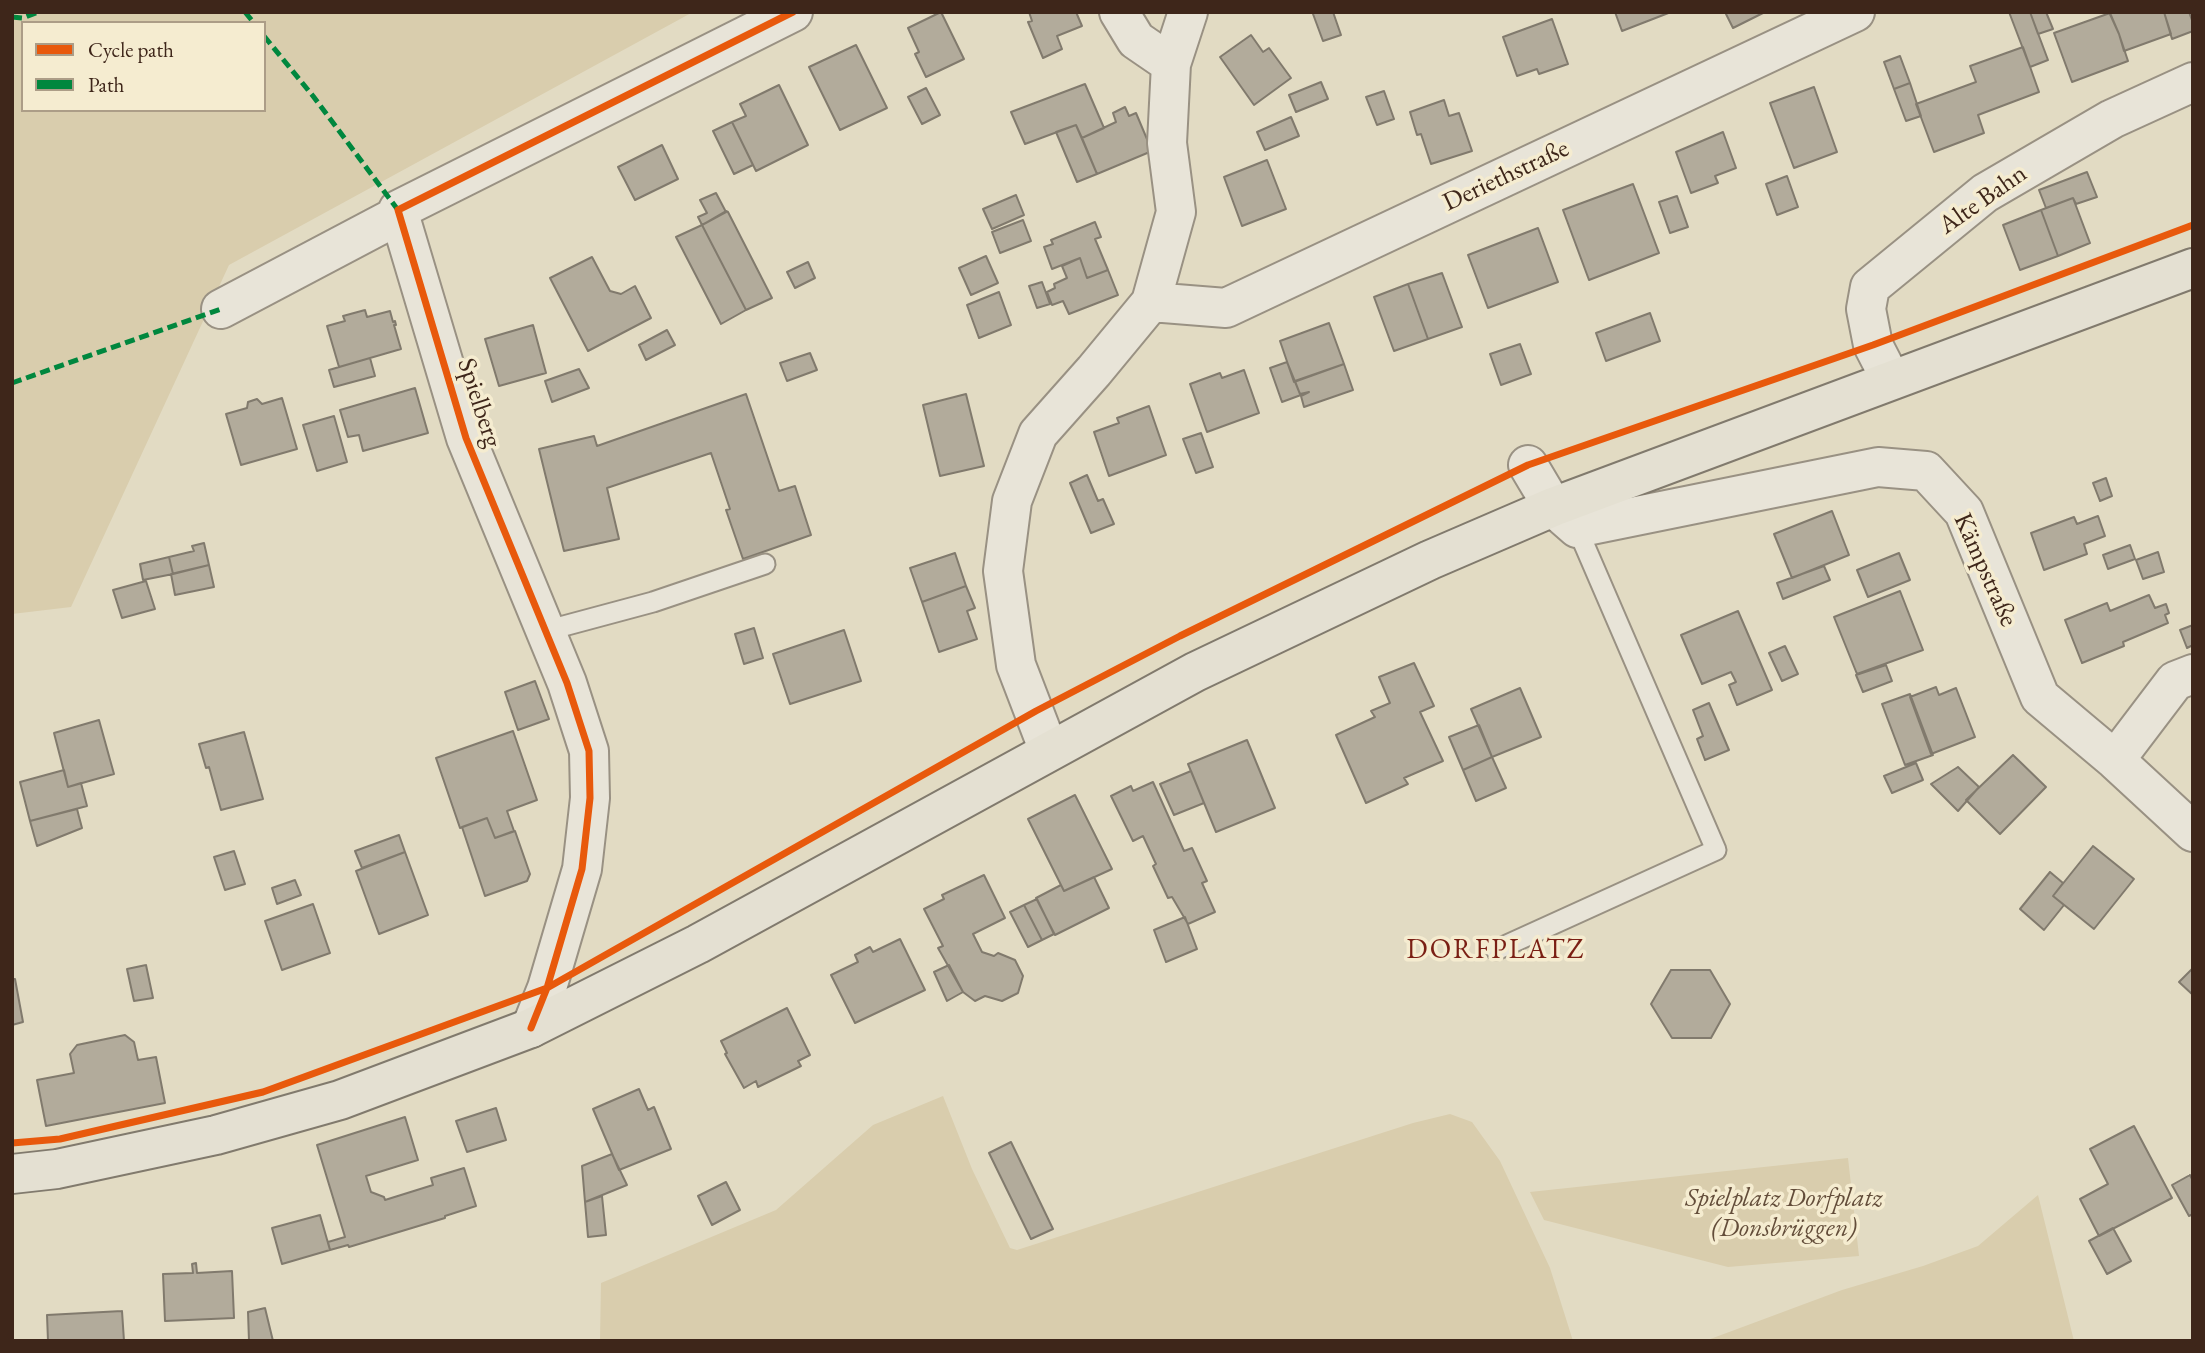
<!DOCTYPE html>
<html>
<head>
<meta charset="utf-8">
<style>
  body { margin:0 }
  #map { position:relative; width:2205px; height:1353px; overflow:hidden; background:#e2dbc3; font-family:"EB Garamond",serif }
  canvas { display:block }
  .frame { position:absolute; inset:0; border:14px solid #3e261a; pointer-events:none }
  .legend { position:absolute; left:21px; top:21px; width:245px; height:91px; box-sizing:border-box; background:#f5ecd0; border:2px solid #ac9d87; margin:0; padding:9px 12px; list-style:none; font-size:21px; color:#3e261a }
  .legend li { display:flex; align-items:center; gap:14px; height:35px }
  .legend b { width:35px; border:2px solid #ac9d87 }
</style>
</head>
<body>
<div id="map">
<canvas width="2205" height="1353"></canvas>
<div class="frame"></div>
<ul class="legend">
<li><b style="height:9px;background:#e8590c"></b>Cycle path</li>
<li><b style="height:9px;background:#00873e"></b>Path</li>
</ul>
</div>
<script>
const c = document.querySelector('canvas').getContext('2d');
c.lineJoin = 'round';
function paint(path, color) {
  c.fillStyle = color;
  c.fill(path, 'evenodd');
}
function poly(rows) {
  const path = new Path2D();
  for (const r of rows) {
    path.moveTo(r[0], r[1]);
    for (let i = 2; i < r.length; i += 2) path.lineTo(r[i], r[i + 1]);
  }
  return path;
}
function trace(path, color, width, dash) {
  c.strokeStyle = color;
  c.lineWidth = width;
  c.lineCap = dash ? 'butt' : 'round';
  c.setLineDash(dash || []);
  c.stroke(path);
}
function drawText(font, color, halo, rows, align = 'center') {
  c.font = font + ' "EB Garamond",serif';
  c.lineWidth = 7;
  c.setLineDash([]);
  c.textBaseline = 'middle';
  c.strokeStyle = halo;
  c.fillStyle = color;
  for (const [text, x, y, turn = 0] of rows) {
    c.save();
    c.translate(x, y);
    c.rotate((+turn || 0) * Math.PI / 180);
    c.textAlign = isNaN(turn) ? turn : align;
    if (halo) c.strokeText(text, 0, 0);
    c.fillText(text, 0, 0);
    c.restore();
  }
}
const green = poly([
  [12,12,693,12,229,265,71,607,12,614],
  [23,23,264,23,264,110,23,110],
  [943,1096,972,1169,1010,1248,1017,1250,1413,1123,1450,1114,1472,1122,1500,1161,1550,1268,1573,1341,600,1341,601,1283,776,1210,873,1125],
  [1848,1158,1859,1256,1728,1267,1544,1220,1530,1192],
  [2038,1195,2074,1341,1705,1341,1842,1290,1923,1266,1978,1246]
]);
const building = poly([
  [941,12,964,59,926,77,915,54,919,52,908,28,941,12],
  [1029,12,1076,12,1082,26,1057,36,1062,49,1043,58,1028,22,1032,21,1029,12],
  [1316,12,1333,12,1341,35,1323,41,1313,14,1316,12],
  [1615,12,1671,12,1622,31,1615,12],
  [1725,12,1765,12,1733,28,1725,12],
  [2009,12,2030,12,2048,60,2030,67,2009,12],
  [2030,12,2046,12,2053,29,2038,34,2030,12],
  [2109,12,2164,12,2171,34,2124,51,2119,34,2109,12],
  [2164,12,2189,12,2193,23,2193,31,2172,39,2164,12],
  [2110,13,2119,34,2128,61,2072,82,2054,33,2110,13],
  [1552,19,1568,64,1539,74,1537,69,1517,76,1503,37,1552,19],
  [1251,35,1263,52,1269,48,1291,78,1254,105,1220,57,1251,35],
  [856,45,887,108,840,130,809,67,856,45],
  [2023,47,2039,92,1978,115,1984,133,1934,152,1916,104,1976,82,1970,66,2023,47],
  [1900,56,1910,83,1894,89,1884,62,1900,56],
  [1321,82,1328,99,1296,112,1289,95,1321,82],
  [1910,83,1921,116,1906,121,1894,89,1910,83],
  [1085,84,1104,128,1082,138,1076,125,1025,144,1011,112,1085,84],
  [779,85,808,145,756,171,732,122,746,116,740,104,779,85],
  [1814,87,1837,152,1794,168,1770,103,1814,87],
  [926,88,940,115,922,124,908,97,926,88],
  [1384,91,1394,119,1377,125,1366,97,1384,91],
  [1444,100,1449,116,1459,113,1472,151,1431,164,1421,134,1417,135,1410,112,1444,100],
  [1125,107,1129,116,1136,113,1152,151,1097,174,1082,138,1116,122,1113,113,1125,107],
  [1291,117,1299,136,1265,150,1257,132,1291,117],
  [732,122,753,165,734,174,713,131,732,122],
  [1076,125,1097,174,1077,182,1056,132,1076,125],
  [1723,132,1736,168,1715,176,1718,183,1691,193,1676,152,1723,132],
  [662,145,678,179,635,200,618,167,662,145],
  [1267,160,1286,209,1242,226,1224,177,1267,160],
  [2087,172,2097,197,2076,204,2073,198,2046,208,2039,190,2087,172],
  [1787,176,1798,207,1777,215,1766,184,1787,176],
  [1633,184,1659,253,1589,280,1563,210,1633,184],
  [716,193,726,212,702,225,698,217,707,213,700,200,716,193],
  [1016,195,1024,215,992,229,983,209,1016,195],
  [1677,196,1688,227,1670,233,1659,202,1677,196],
  [2073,198,2090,243,2058,256,2041,210,2073,198],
  [2041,210,2058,256,2020,270,2003,225,2041,210],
  [726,211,728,212,772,298,746,310,702,225,726,211],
  [1023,220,1031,241,1000,253,992,232,1023,220],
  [1095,222,1101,237,1095,239,1108,270,1087,278,1080,258,1052,269,1044,247,1053,244,1051,240,1095,222],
  [702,225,746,310,721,324,676,237,702,225],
  [1538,228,1558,282,1488,308,1468,255,1538,228],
  [986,256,998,283,971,295,959,268,986,256],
  [592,257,610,291,621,294,635,286,651,318,588,351,550,278,592,257],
  [1080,258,1087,278,1108,270,1118,295,1069,314,1063,301,1052,305,1047,292,1055,288,1054,284,1067,278,1062,266,1080,258],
  [808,262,815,278,795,288,787,272,808,262],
  [1442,273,1462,327,1428,339,1408,284,1442,273],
  [1042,282,1050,304,1037,308,1029,286,1042,282],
  [1408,284,1428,339,1394,351,1374,297,1408,284],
  [999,292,1011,325,979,338,967,305,999,292],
  [365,310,367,317,390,311,393,322,395,321,396,325,394,325,401,349,339,367,327,326,345,321,343,316,365,310],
  [1650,313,1660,341,1606,361,1596,333,1650,313],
  [1329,323,1344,364,1294,382,1280,341,1329,323],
  [533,325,546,373,499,386,485,339,533,325],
  [667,330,675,345,646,360,639,345,667,330],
  [1520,344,1531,374,1501,385,1490,354,1520,344],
  [810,353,817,370,787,381,780,363,810,353],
  [370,358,375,376,334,387,329,370,370,358],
  [1287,362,1300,394,1309,392,1282,402,1270,368,1287,362],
  [1344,364,1353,390,1304,407,1301,396,1309,392,1300,394,1295,381,1344,364],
  [579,369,589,388,552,402,545,381,579,369],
  [1244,370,1259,413,1207,432,1190,384,1220,373,1222,378,1244,370],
  [415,388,428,433,363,451,359,435,348,437,340,410,415,388],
  [746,394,779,491,795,486,811,535,743,559,726,510,730,509,711,453,607,488,619,539,564,551,539,449,594,436,597,446,746,394],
  [966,394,984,466,940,476,923,405,966,394],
  [282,398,297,449,241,465,226,414,247,408,248,402,257,399,262,404,282,398],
  [1149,406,1166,455,1109,476,1094,432,1119,423,1117,418,1149,406],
  [334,416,347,462,317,471,303,425,334,416],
  [1201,433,1213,467,1196,473,1183,439,1201,433],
  [1087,475,1098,501,1103,499,1114,524,1091,533,1070,483,1087,475],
  [2106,478,2112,496,2100,501,2093,483,2106,478],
  [1832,511,1849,555,1792,578,1774,534,1832,511],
  [2098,516,2105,536,2084,544,2087,554,2044,570,2031,533,2074,517,2077,524,2098,516],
  [204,543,209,565,173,574,169,557,194,551,192,546,204,543],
  [2130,545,2135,559,2108,569,2103,555,2130,545],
  [2158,552,2164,572,2143,579,2136,560,2158,552],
  [955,553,966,586,922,602,910,568,955,553],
  [1899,553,1910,580,1868,597,1857,570,1899,553],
  [169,557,173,574,143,580,140,564,169,557],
  [209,565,214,587,175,595,171,574,209,565],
  [1824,566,1830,580,1783,599,1777,583,1824,566],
  [146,581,155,609,122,618,113,590,146,581],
  [966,586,975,608,967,611,977,639,939,652,922,602,966,586],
  [1900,591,1923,650,1857,674,1834,617,1900,591],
  [2149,595,2155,608,2166,604,2169,613,2165,615,2168,623,2123,642,2124,646,2082,663,2065,620,2107,603,2110,611,2149,595],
  [1738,611,1772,690,1737,705,1729,685,1736,682,1731,672,1702,684,1681,635,1738,611],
  [2193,625,2193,645,2187,648,2180,630,2193,625],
  [754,628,763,658,744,664,735,634,754,628],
  [844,630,861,681,790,704,773,654,844,630],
  [1785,646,1798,674,1782,681,1769,653,1785,646],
  [1414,663,1434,706,1420,712,1443,761,1404,778,1408,784,1366,803,1336,735,1375,717,1371,711,1390,703,1379,677,1414,663],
  [1886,665,1892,681,1863,692,1856,675,1886,665],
  [535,681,549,719,518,730,505,692,535,681],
  [1936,687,1939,695,1956,688,1975,737,1931,754,1910,697,1936,687],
  [1520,688,1541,737,1492,757,1471,709,1520,688],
  [1910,694,1933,755,1905,765,1882,704,1910,694],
  [1709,703,1729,750,1705,760,1697,739,1703,736,1693,710,1709,703],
  [99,720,114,774,68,787,54,733,99,720],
  [1479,725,1492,757,1463,770,1449,737,1479,725],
  [513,731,537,800,507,811,514,831,495,838,487,818,460,828,436,758,513,731],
  [244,732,263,799,221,810,209,767,206,768,199,744,244,732],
  [1247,740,1275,808,1216,832,1188,764,1247,740],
  [2013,755,2046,787,2000,834,1966,800,2013,755],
  [1492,757,1506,788,1476,801,1463,770,1492,757],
  [1916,763,1923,780,1892,793,1884,776,1916,763],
  [1958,767,1979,787,1958,811,1931,784,1958,767],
  [64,770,68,787,81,783,87,806,30,821,20,782,64,770],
  [1191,771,1204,803,1174,815,1160,784,1191,771],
  [1153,782,1184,851,1192,848,1207,881,1202,883,1215,912,1188,924,1172,897,1168,898,1153,866,1156,864,1143,836,1133,841,1111,796,1131,786,1133,791,1153,782],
  [1075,795,1112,869,1064,891,1028,819,1075,795],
  [77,809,82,828,37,846,30,821,77,809],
  [487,818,495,838,515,831,530,874,527,881,485,896,462,827,487,818],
  [399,835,405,852,362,868,355,851,399,835],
  [2093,846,2134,879,2094,929,2053,896,2093,846],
  [234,851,245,884,225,890,214,857,234,851],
  [405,852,428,915,379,934,356,871,405,852],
  [2050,872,2063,883,2053,896,2064,905,2044,930,2020,909,2050,872],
  [984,875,1005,918,973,934,982,952,994,956,998,953,1015,960,1023,976,1018,993,1002,1001,985,996,975,1001,963,992,938,948,943,946,924,909,944,899,942,895,984,875],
  [1094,877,1109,908,1055,935,1036,898,1061,885,1064,891,1094,877],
  [295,880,301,895,277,904,272,888,295,880],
  [1037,899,1054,934,1042,940,1024,905,1037,899],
  [313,904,330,953,282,970,265,921,313,904],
  [1024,905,1042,940,1028,947,1010,912,1024,905],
  [1185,917,1197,949,1166,962,1154,930,1185,917],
  [900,939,925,990,855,1023,831,975,858,962,855,955,870,947,873,952,900,939],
  [146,965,153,998,134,1001,127,969,146,965],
  [949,965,963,992,947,1001,934,972,949,965],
  [2193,968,2193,995,2179,982,2193,968],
  [1671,970,1710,970,1730,1004,1711,1038,1672,1038,1651,1004,1671,970],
  [12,979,15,979,23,1022,12,1025,12,979],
  [787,1008,810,1055,798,1061,801,1066,758,1087,756,1081,744,1088,725,1054,727,1053,721,1041,787,1008],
  [125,1035,134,1042,138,1060,156,1057,165,1103,46,1126,37,1080,74,1073,70,1054,77,1045,125,1035],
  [639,1089,648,1110,654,1107,671,1149,619,1170,593,1109,639,1089],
  [496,1108,506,1140,467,1152,456,1121,496,1108],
  [405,1117,418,1160,366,1176,371,1192,384,1197,385,1200,433,1185,431,1178,464,1168,476,1206,445,1216,445,1218,349,1247,348,1245,330,1250,328,1242,345,1237,317,1145,405,1117],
  [2134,1126,2172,1198,2099,1236,2080,1199,2108,1184,2090,1149,2134,1126],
  [1011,1142,1053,1229,1031,1239,989,1153,1011,1142],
  [612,1154,627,1185,585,1202,582,1166,612,1154],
  [2190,1175,2193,1181,2193,1214,2189,1216,2172,1185,2190,1175],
  [726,1182,740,1210,712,1225,698,1196,726,1182],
  [602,1196,606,1235,588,1237,585,1202,602,1196],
  [320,1215,330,1250,282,1264,272,1228,320,1215],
  [2113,1228,2131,1261,2107,1274,2089,1241,2113,1228],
  [196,1263,197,1273,232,1271,234,1318,165,1321,163,1274,193,1273,192,1264,196,1263],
  [265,1308,273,1341,249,1341,248,1312,265,1308],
  [122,1311,124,1341,48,1341,47,1315,122,1311]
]);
const lane = poly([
  [545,631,653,602,765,564],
  [1496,950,1716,850,1577,528]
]);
const street = poly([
  [1119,12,1136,40,1171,64],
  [1151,302,1226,308,1855,12],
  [221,309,399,215],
  [1891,380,1873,345,1866,309,1870,287,1985,193,2112,119,2193,82],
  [1528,465,1553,507,1577,528,1878,467,1926,471,1964,512,2040,697,2115,760,2193,832],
  [1049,751,1016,665,1003,571,1012,501,1038,434,1094,371,1151,302,1176,212,1167,143,1171,64,1188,12],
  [2115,760,2175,681,2193,674],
  [531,1028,547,988,582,869,590,798,589,751,567,683,466,438,398,210,793,12]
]);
const primary = poly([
  [12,1174,57,1169,216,1135,340,1100,531,1028,698,944,1195,672,1430,560,1553,507,2193,268]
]);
const quiet = poly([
  [245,12,254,23],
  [12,17,23,18,38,12],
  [264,36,313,96,398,210],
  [12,383,221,309]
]);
const cycleway = poly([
  [531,1028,547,988,582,869,590,798,589,751,567,683,466,438,398,210,793,12],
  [12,1143,60,1139,263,1092,547,988,1036,711,1180,636,1528,465,1873,345,2193,225]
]);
const streetNames = [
  ["Deriethstraße",1506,176,-25],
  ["Alte Bahn",1983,200,-35],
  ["Spielberg",479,403,72],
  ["Kämpstraße",1985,570,66]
];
const parkNames = [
  ["Spielplatz Dorfplatz",1784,1199],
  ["(Donsbrüggen)",1784,1229]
];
const neighbourhoodNames = [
  ["DORFPLATZ",1496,950]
];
paint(green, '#d9cdad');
paint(building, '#b2ab9b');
trace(building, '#817a6d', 2);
trace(lane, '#999183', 23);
trace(street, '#999183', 42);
trace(primary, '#817a6d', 42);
trace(lane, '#e8e4d8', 19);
trace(street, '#e8e4d8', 38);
trace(primary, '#e4e0d2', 38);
trace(quiet, '#00873e', 5, [10, 5]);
trace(cycleway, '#e8590c', 7);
drawText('26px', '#3e261a', '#f5ecd0', streetNames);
drawText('italic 26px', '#634d3a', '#f5ecd0', parkNames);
c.letterSpacing = '2px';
drawText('28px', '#7a1f14', '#f5ecd0', neighbourhoodNames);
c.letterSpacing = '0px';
</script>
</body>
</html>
